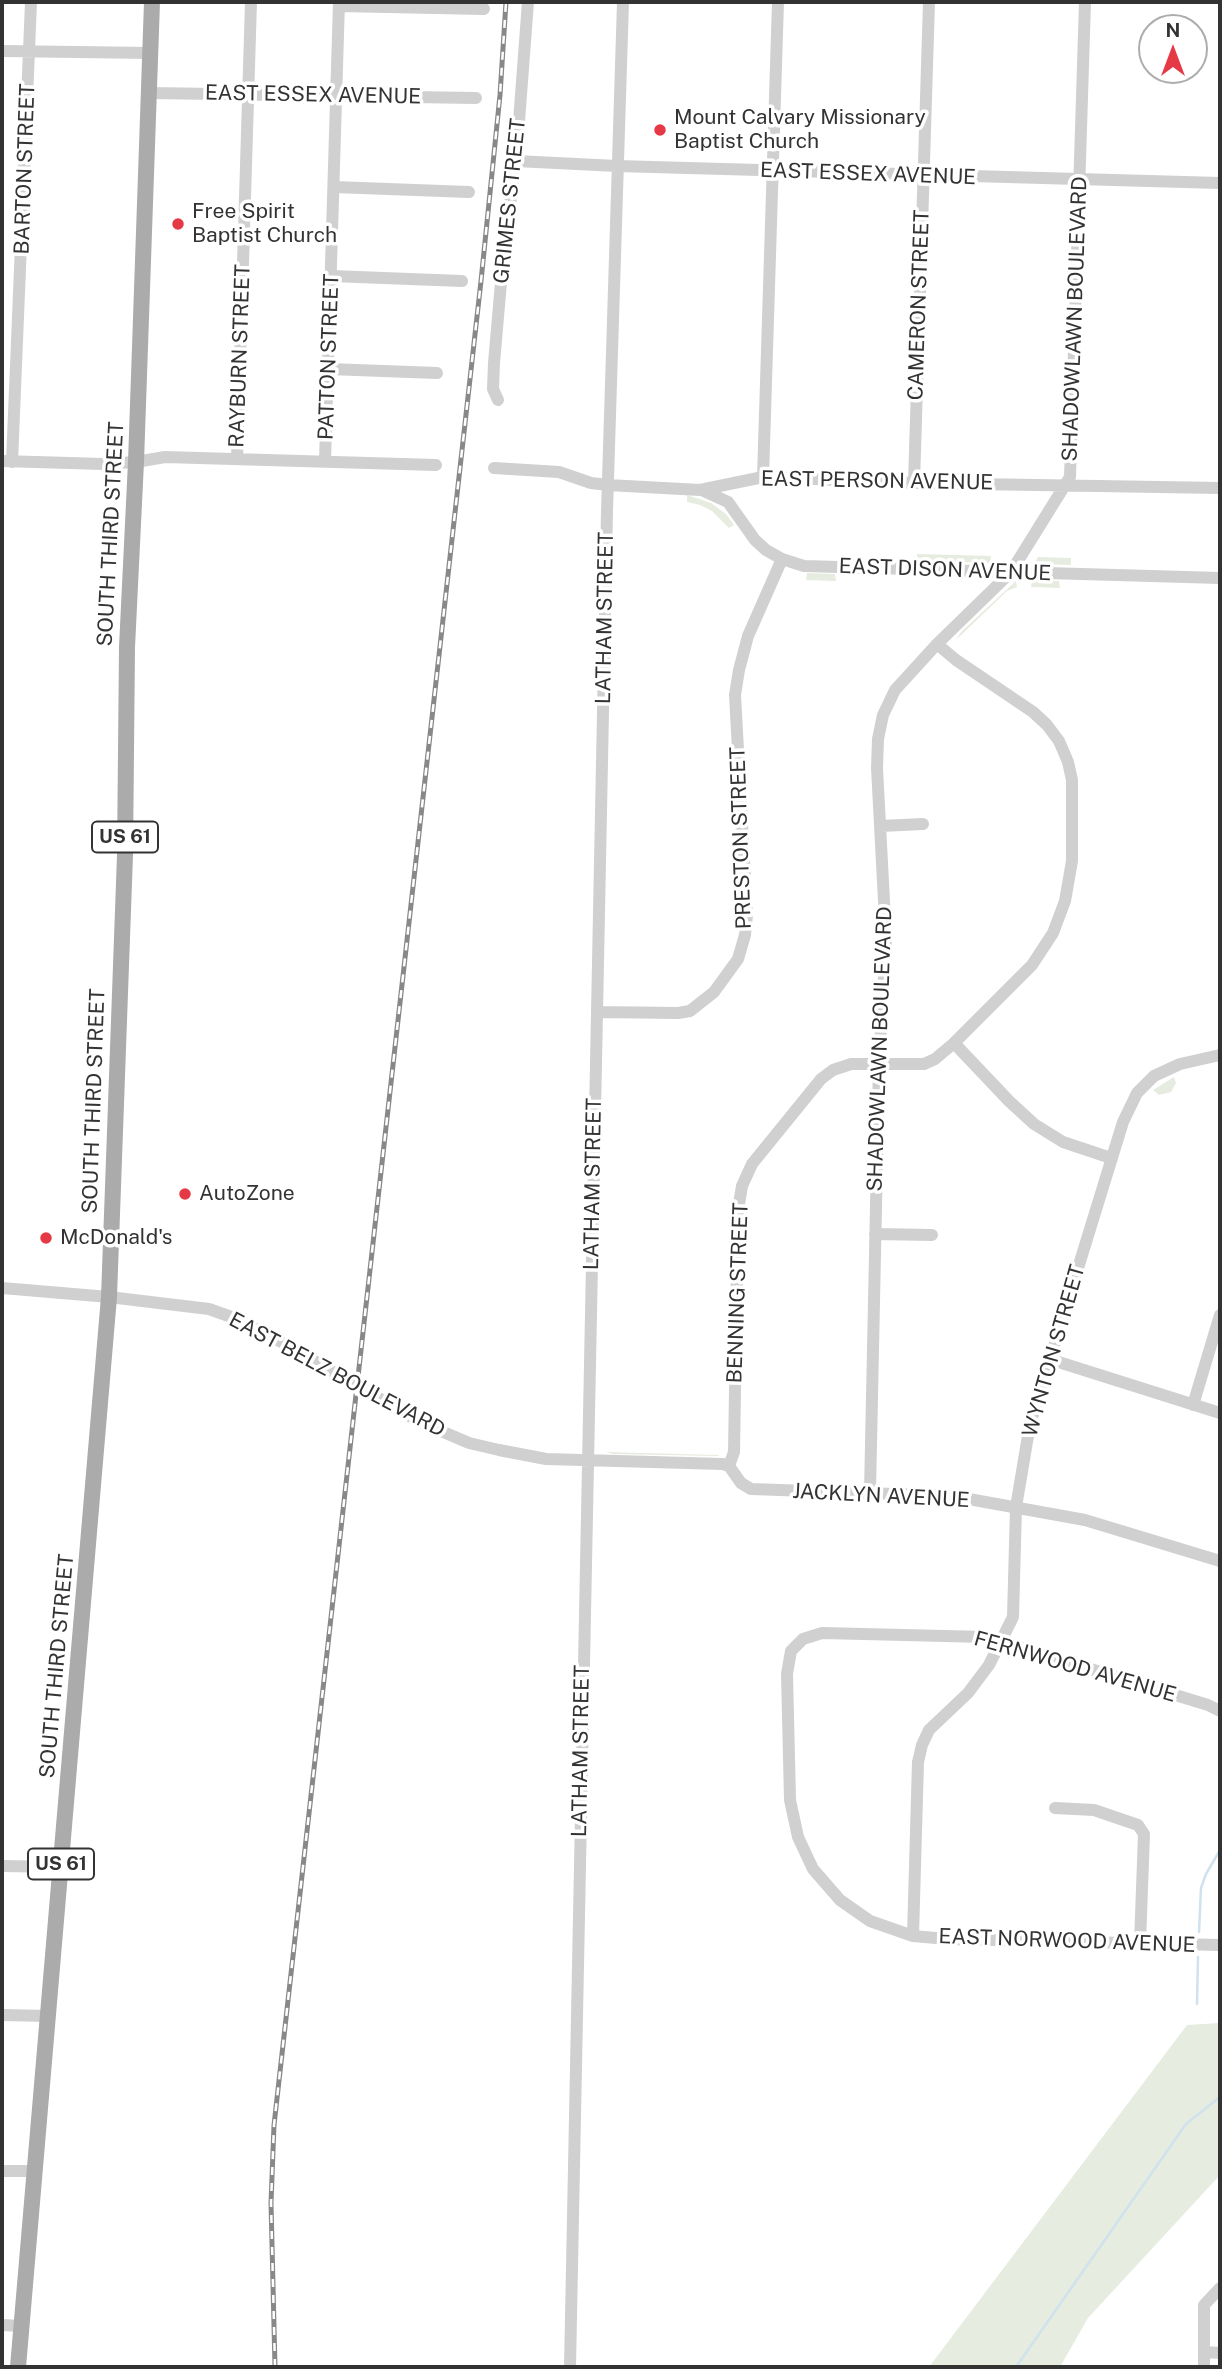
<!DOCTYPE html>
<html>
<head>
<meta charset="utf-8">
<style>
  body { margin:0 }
  #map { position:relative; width:1222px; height:2369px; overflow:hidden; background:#fff; font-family:"Public Sans",sans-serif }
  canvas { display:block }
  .frame { position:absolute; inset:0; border:4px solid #333; pointer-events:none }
  .north { position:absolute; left:1138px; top:14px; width:70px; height:70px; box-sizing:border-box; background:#fff; border:2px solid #adadad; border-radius:50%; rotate:0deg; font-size:19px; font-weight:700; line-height:28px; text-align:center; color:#333 }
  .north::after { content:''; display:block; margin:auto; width:24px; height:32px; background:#e63946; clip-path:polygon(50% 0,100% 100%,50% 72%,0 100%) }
</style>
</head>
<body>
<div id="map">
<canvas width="1222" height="2369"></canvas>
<div class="frame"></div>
<div class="north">N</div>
</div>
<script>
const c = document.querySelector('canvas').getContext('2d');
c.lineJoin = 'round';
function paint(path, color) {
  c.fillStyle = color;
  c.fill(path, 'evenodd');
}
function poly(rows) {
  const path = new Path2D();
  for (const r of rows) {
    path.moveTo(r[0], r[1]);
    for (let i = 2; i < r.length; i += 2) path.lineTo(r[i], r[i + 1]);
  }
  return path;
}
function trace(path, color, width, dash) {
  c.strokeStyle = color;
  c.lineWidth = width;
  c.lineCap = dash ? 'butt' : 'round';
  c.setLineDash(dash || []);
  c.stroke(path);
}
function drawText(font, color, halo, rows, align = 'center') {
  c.font = font + ' "Public Sans",sans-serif';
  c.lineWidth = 7;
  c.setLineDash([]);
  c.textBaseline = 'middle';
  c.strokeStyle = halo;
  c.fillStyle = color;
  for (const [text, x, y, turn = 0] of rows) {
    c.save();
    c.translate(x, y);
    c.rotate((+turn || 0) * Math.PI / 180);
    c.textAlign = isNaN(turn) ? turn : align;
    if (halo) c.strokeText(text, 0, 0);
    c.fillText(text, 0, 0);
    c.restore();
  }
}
const green = poly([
  [687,495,711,503,726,514,734,525,729,528,712,511,700,505,687,502],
  [917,554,991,556,990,563,922,561,917,561],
  [1038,557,1071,558,1071,565,1039,564,1035,562],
  [807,573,835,574,836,581,806,580],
  [1032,580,1059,581,1060,588,1031,587],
  [1016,581,1017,587,1007,591,956,640,961,632],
  [1174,1077,1176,1083,1171,1092,1159,1095,1153,1090],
  [606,1452,718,1455,719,1456,613,1454],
  [1220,2023,1220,2175,1088,2318,1060,2367,929,2367,1187,2025]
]);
const stream = poly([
  [1199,1932,1201,1888,1206,1874,1220,1850],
  [1197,2004,1198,1957],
  [1016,2367,1186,2124,1220,2097]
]);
const minor = poly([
  [339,6,484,9],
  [2,51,151,53],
  [150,93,476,98],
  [516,161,617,166,1220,183],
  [334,187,469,192],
  [331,276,462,281],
  [329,369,437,373],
  [498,400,493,389,494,363,504,248,516,161,528,2],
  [237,459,251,2],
  [2,461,103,464,136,462,165,457,436,465],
  [325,461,339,2],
  [12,462,31,2],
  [494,468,559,472,591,483,608,485,700,490,763,477,914,483,1220,488],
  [763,477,778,2],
  [914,483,929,2],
  [704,491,728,502,755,540,766,550,782,559,804,566,1220,578],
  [881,826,923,824],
  [597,1012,678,1013,690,1011,714,992,738,959,745,935,747,915,735,695,739,670,748,636,782,559],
  [954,1043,1009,1101,1034,1124,1063,1142,1111,1158],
  [875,1234,932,1235],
  [2,1288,109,1297,209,1309,237,1319,285,1344,420,1422,469,1443,499,1450,546,1459,723,1464,729,1466,741,1483,751,1489,952,1496,1085,1520,1220,1561],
  [1049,1359,1220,1413],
  [1193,1405,1220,1315],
  [729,1466,734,1452,738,1210,742,1186,752,1164,821,1079,833,1070,851,1064,924,1064,935,1059,954,1043,1032,965,1053,933,1065,901,1072,861,1072,780,1068,762,1059,741,1047,725,1033,712,956,660,937,644],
  [870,1492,879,1064,886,939,877,768,878,739,883,715,895,690,937,644,1011,572,1070,477,1085,2],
  [1220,1711,1208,1705,986,1637,822,1633,803,1639,791,1651,787,1674,790,1800,798,1837,813,1869,840,1900,870,1921,913,1936,947,1939,1220,1945],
  [1055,1808,1094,1810,1138,1825,1144,1834,1140,1943],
  [2,1866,61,1867],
  [913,1936,918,1762,922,1745,929,1730,968,1693,989,1665,1013,1617,1016,1507,1030,1424,1123,1122,1137,1093,1154,1076,1180,1064,1220,1055],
  [2,2015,48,2016],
  [2,2171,33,2171],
  [2,2325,21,2326],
  [1204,2352,1220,2353],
  [570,2367,607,511,623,2],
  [1204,2367,1204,2305,1220,2288]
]);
const major = poly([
  [18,2367,109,1297,125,855,127,647,136,462,152,2]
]);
const rail = poly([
  [275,2367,271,2203,274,2125,481,281,500,95,506,2]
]);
const markers = [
  [660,130,7,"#e63946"],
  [178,224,7,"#e63946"],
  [185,1194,7,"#e63946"],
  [46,1238,7,"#e63946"]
];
const shields = [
  [125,837,66],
  [61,1864,66]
];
const shieldNames = [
  ["US 61",125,837],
  ["US 61",61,1864]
];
const streetNames = [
  ["EAST ESSEX AVENUE",313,95,1],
  ["BARTON STREET",25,169,-88],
  ["EAST ESSEX AVENUE",868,174,2],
  ["GRIMES STREET",510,201,-84],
  ["CAMERON STREET",919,305,-88],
  ["SHADOWLAWN BOULEVARD",1075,319,-88],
  ["RAYBURN STREET",240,356,-88],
  ["PATTON STREET",329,357,-88],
  ["EAST PERSON AVENUE",877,481,1],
  ["SOUTH THIRD STREET",111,534,-87],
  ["EAST DISON AVENUE",945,570,2],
  ["LATHAM STREET",605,618,-89],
  ["PRESTON STREET",741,838,-92],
  ["SHADOWLAWN BOULEVARD",880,1049,-88],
  ["SOUTH THIRD STREET",94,1101,-88],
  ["LATHAM STREET",593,1184,-89],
  ["BENNING STREET",738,1293,-88],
  ["WYNTON STREET",1054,1351,-74],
  ["EAST BELZ BOULEVARD",337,1375,28],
  ["JACKLYN AVENUE",881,1496,3],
  ["SOUTH THIRD STREET",57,1666,-85],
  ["FERNWOOD AVENUE",1075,1667,16],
  ["LATHAM STREET",581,1751,-89],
  ["EAST NORWOOD AVENUE",1067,1941,2]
];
const poiNames = [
  ["Mount Calvary Missionary",674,118],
  ["Baptist Church",674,142],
  ["Free Spirit",192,212],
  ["Baptist Church",192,236],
  ["AutoZone",199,1194],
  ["McDonald's",60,1238]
];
paint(green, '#e6ecdf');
trace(stream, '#cfe2ee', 2.5);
trace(minor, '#d0d0d0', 12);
trace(major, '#ababab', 16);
trace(rail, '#888', 5);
trace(rail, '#fff', 2.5, [8]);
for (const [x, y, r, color] of markers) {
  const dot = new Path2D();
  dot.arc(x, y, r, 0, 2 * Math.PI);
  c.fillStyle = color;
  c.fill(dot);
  trace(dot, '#fff', 2.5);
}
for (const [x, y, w] of shields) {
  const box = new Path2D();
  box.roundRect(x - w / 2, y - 15.5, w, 31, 5);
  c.fillStyle = '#fff';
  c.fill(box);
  trace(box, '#333', 2);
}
drawText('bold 19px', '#333', null, shieldNames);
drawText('21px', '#333', '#fff', streetNames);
drawText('21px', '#333', '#fff', poiNames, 'left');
</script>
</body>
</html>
